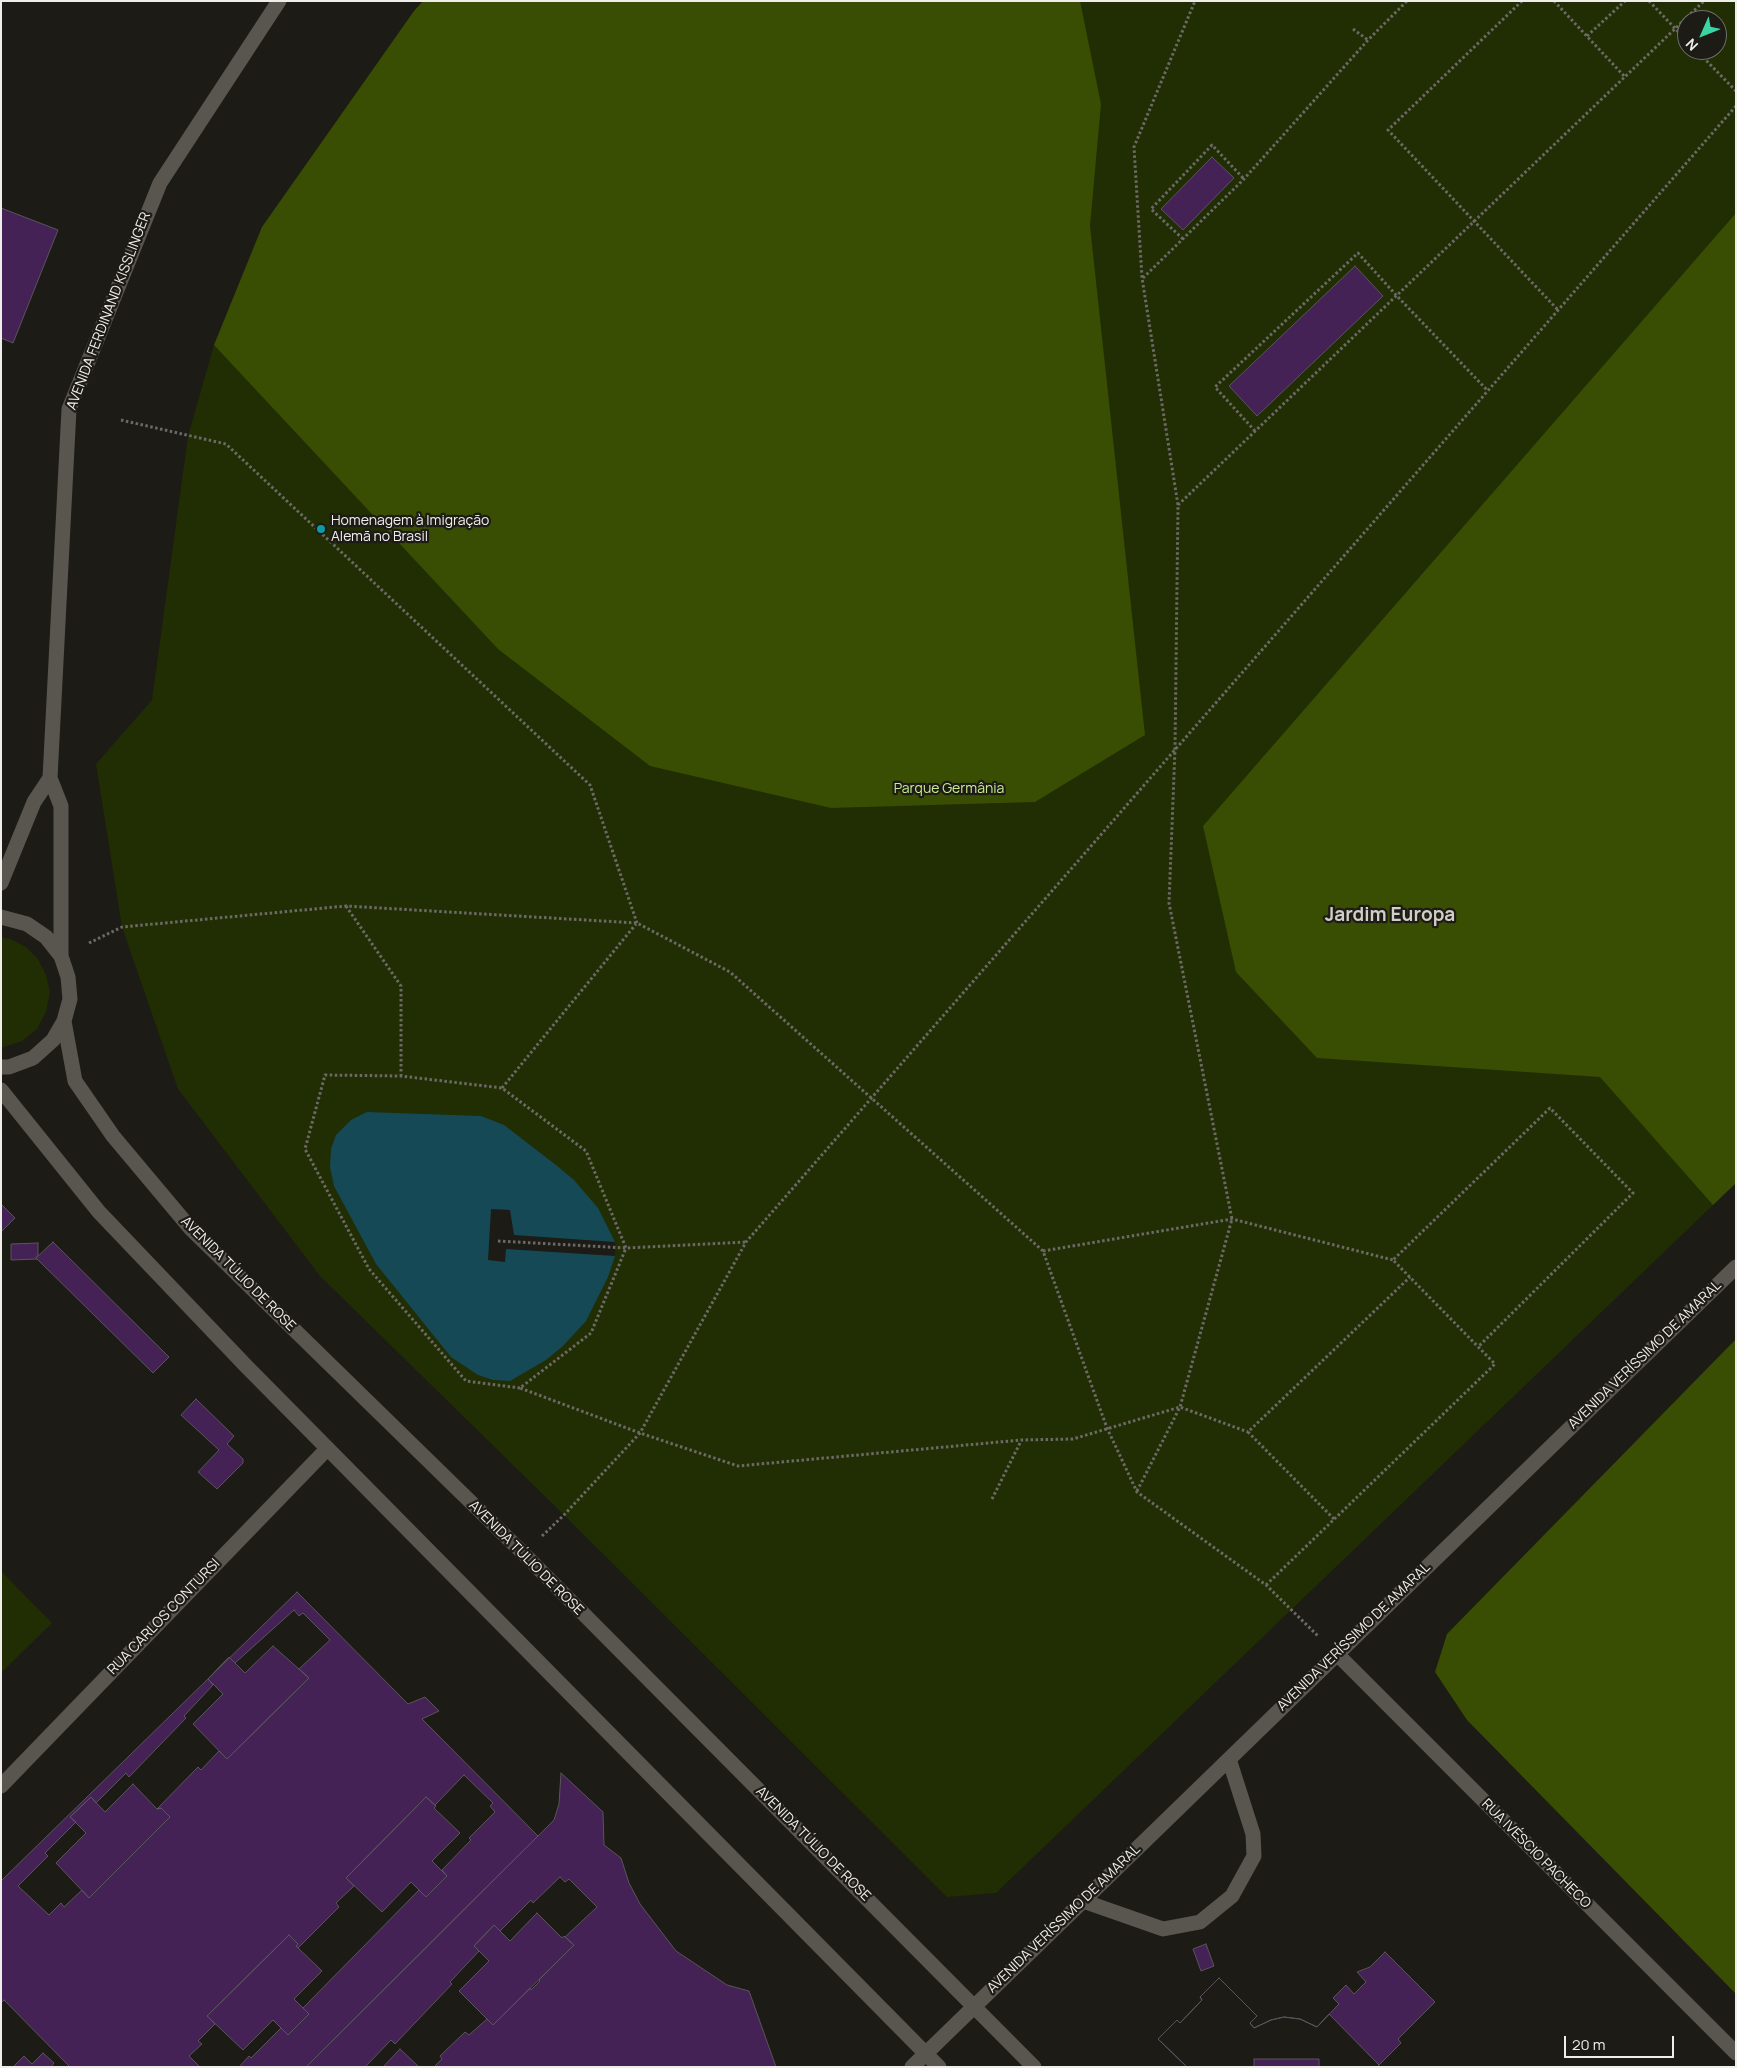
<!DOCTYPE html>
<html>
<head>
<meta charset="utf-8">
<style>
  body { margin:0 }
  #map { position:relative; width:1737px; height:2068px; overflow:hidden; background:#1d1b16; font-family:Manrope,sans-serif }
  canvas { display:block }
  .frame { position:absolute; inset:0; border:2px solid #f0eeeb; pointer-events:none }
  .north { position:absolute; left:1677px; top:10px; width:50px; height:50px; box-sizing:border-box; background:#1d1b16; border:1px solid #716f6b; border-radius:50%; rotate:226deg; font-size:14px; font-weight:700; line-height:20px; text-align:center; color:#f0eeeb }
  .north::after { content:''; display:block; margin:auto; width:18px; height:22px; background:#3ad4a5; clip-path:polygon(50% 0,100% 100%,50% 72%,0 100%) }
  .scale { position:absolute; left:1564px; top:2036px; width:110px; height:22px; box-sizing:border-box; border:2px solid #f0eeeb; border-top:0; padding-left:6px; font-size:15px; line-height:18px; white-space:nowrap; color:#f0eeeb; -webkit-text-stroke:4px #1d1b16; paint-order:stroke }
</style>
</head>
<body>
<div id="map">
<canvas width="1737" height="2068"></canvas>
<div class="frame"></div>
<div class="north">N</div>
<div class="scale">20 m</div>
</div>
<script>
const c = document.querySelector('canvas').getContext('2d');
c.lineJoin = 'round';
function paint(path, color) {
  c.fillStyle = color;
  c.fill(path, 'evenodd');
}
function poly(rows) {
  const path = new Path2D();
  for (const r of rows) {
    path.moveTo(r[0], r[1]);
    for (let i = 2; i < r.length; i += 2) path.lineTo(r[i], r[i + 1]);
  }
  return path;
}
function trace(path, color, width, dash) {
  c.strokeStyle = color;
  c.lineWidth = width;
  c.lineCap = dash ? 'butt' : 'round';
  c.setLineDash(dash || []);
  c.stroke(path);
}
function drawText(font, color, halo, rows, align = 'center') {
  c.font = font + ' Manrope,sans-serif';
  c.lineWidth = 4.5;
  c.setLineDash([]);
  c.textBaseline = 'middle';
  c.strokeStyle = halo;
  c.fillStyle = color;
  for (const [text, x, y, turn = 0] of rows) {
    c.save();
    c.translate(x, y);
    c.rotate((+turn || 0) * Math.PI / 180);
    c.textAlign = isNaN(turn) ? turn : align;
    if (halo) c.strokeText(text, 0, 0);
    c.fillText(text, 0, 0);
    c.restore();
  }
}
const green = poly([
  [423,1,1736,1,1736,1183,996,1893,947,1897,564,1515,320,1276,178,1089,122,927,96,764,152,700,188,436,214,345,262,227,414,11],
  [1687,20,1717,20,1717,50,1687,50],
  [1,937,10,939,26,947,38,959,46,975,50,992,46,1012,37,1029,22,1041,1,1048],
  [1,1571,52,1623,1,1673]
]);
const forest = poly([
  [423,1,1080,1,1101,104,1090,226,1145,735,1035,802,831,808,650,766,498,649,214,345,262,227,414,11],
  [1736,213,1736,1183,1713,1205,1600,1077,1317,1058,1236,972,1203,826],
  [1736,1339,1736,1994,1467,1720,1435,1672,1447,1634]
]);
const water = poly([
  [367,1112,481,1116,504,1125,556,1165,574,1180,598,1208,615,1242,615,1256,608,1277,586,1321,563,1346,546,1360,510,1381,493,1380,478,1375,451,1357,376,1264,334,1186,330,1167,331,1149,336,1135,351,1120]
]);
const pier = poly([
  [491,1209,510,1210,514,1235,615,1242,615,1256,506,1249,505,1262,488,1260]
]);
const building = poly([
  [1212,157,1234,178,1183,230,1161,209,1212,157],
  [1,208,58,230,13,343,1,338,1,208],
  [1355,266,1383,296,1257,416,1229,386,1355,266],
  [1,1204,15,1218,2,1231,1,1230,1,1204],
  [53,1242,169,1357,153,1373,36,1258,53,1242],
  [38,1243,38,1255,36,1258,37,1259,11,1260,11,1244,38,1243],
  [196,1399,234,1436,227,1444,243,1459,243,1463,217,1489,198,1472,219,1450,181,1415,196,1399],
  [297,1592,408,1704,425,1697,439,1711,422,1719,538,1836,306,2067,1,2067,1,1881,297,1592],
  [294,1610,299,1616,303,1613,330,1640,299,1669,309,1678,227,1759,219,1751,201,1770,198,1767,157,1809,161,1808,170,1817,89,1898,82,1890,64,1907,61,1903,49,1915,18,1886,48,1856,45,1853,76,1822,70,1817,91,1797,96,1803,126,1773,129,1777,186,1718,184,1716,213,1685,208,1679,229,1657,235,1663,294,1610],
  [273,1646,309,1678,227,1759,193,1724,223,1694,208,1679,229,1657,245,1673,273,1646],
  [561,1773,603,1812,604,1845,621,1858,629,1883,640,1904,676,1951,727,1985,749,1991,776,2067,306,2067,554,1820,559,1804,561,1773],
  [464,1775,493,1803,490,1806,495,1812,469,1838,471,1840,442,1870,447,1876,426,1897,419,1890,303,2008,309,2014,288,2035,281,2028,251,2058,249,2056,239,2067,200,2067,189,2056,202,2044,198,2041,215,2024,207,2016,289,1935,298,1944,296,1946,298,1948,339,1907,336,1903,354,1886,346,1878,426,1797,435,1805,464,1775],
  [133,1784,157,1809,161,1808,170,1817,89,1898,56,1863,86,1833,70,1817,91,1797,105,1812,133,1784],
  [426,1797,436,1806,434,1808,460,1833,432,1861,447,1876,426,1897,411,1882,382,1912,346,1878,426,1797],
  [560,1877,565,1882,569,1879,597,1907,565,1937,574,1945,539,1980,540,1981,531,1990,530,1988,493,2025,487,2019,469,2035,465,2032,440,2056,442,2059,434,2067,365,2067,391,2040,395,2044,452,1984,450,1982,479,1951,474,1946,494,1925,500,1931,531,1900,533,1903,560,1877],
  [537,1913,562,1938,564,1936,574,1945,493,2025,459,1991,489,1961,474,1946,494,1925,510,1941,537,1913],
  [289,1935,298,1944,296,1946,322,1971,294,1999,309,2014,288,2035,273,2020,243,2050,207,2016,289,1935],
  [1206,1944,1214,1966,1201,1971,1193,1949,1206,1944],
  [1385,1952,1435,2002,1398,2039,1401,2043,1377,2067,1187,2067,1158,2039,1177,2020,1180,2023,1202,2000,1200,1997,1219,1978,1257,2016,1250,2023,1254,2028,1271,2020,1284,2017,1300,2019,1317,2027,1339,2004,1333,1998,1346,1985,1354,1994,1366,1982,1357,1972,1370,1967,1385,1952],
  [1219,1978,1257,2016,1250,2023,1254,2028,1271,2020,1284,2017,1300,2019,1317,2027,1329,2014,1379,2065,1377,2067,1187,2067,1158,2039,1177,2020,1180,2023,1202,2000,1200,1997,1219,1978],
  [4,2000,70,2067,1,2067,1,2003,4,2000],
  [400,2049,419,2067,383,2067,400,2049],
  [43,2053,54,2063,51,2067,13,2067,24,2056,32,2064,43,2053],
  [1254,2059,1319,2059,1319,2067,1254,2067,1254,2059]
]);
const path = poly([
  [1522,1,1388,130,1558,310],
  [1554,1,1625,77],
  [1649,1,1687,41],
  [1353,29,1368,40],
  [1587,36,1625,1],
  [1696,50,1736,91],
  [1183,239,1151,209,1212,145,1244,179],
  [1143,278,1244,179,1368,40,1407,1],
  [121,420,226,444,590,785,637,923],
  [1255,431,1215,387,1358,253,1396,295,1488,391],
  [1178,505,1704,1],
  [346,906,401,986,401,1076],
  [89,943,122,927,346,906,637,923,730,972,1043,1251,1107,1428,1137,1492,1266,1585,1318,1636],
  [502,1088,636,924],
  [498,1241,626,1248,746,1242],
  [1043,1251,1232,1219,1393,1260],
  [520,1388,466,1381,369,1269,305,1149,325,1075,401,1076,502,1088,586,1151,626,1248,591,1333,520,1388,640,1433,738,1466,1021,1440,1073,1439,1180,1407,1248,1432],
  [1137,1491,1180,1407,1232,1219,1169,903,1175,749,1178,505,1142,278,1134,147,1195,1],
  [992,1499,1021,1441],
  [1334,1519,1248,1432,1410,1277],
  [542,1536,564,1515,640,1433,746,1242,1736,106],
  [1266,1585,1495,1364,1393,1260,1550,1108,1633,1193,1478,1347]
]);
const minor = poly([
  [1,883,34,802,50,778],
  [1,917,27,924,46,937,61,956,68,977,70,999,64,1021,53,1040,33,1058,9,1067,1,1067],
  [61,956,61,806,50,778,69,409,160,183,279,1],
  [64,1021,75,1081,113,1136,191,1229,524,1554,1034,2067],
  [1,1090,99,1212,247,1367,939,2067],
  [1337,1654,1736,2053],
  [1,1786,327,1449],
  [1083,1901,1163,1929,1200,1922,1232,1896,1254,1856,1253,1834,1229,1759],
  [912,2067,1736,1267]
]);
const markers = [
  [321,529,5,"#0f9aa8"]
];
const streetNames = [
  ["AVENIDA FERDINAND KISSLINGER",109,311,-69],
  ["AVENIDA TÚLIO DE ROSE",238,1274,45],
  ["AVENIDA VERÍSSIMO DE AMARAL",1645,1355,-44],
  ["AVENIDA TÚLIO DE ROSE",526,1558,45],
  ["RUA CARLOS CONTURSI",164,1617,-46],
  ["AVENIDA VERÍSSIMO DE AMARAL",1354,1637,-44],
  ["AVENIDA TÚLIO DE ROSE",813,1844,45],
  ["RUA IVÉSCIO PACHECO",1536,1854,45],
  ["AVENIDA VERÍSSIMO DE AMARAL",1064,1919,-44]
];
const poiNames = [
  ["Homenagem à Imigração",331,521],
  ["Alemã no Brasil",331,537]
];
const parkNames = [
  ["Parque Germânia",949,789]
];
const districtNames = [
  ["Jardim Europa",1390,916]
];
paint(green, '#212d03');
paint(forest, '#394d03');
paint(water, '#154956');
paint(pier, '#1d1b16');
paint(building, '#452256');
trace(building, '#59555b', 1);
trace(path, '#6c6a66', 3, [2.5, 2.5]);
trace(minor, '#595650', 15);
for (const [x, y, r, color] of markers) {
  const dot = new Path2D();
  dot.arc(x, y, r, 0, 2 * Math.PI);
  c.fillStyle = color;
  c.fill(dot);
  trace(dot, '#1d1b16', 2);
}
drawText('14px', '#f0eeeb', '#1d1b16', streetNames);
drawText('14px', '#f0eeeb', '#1d1b16', poiNames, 'left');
drawText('14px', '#caec8e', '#1d1b16', parkNames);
drawText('bold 19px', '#d1cec7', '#1d1b16', districtNames);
</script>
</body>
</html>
